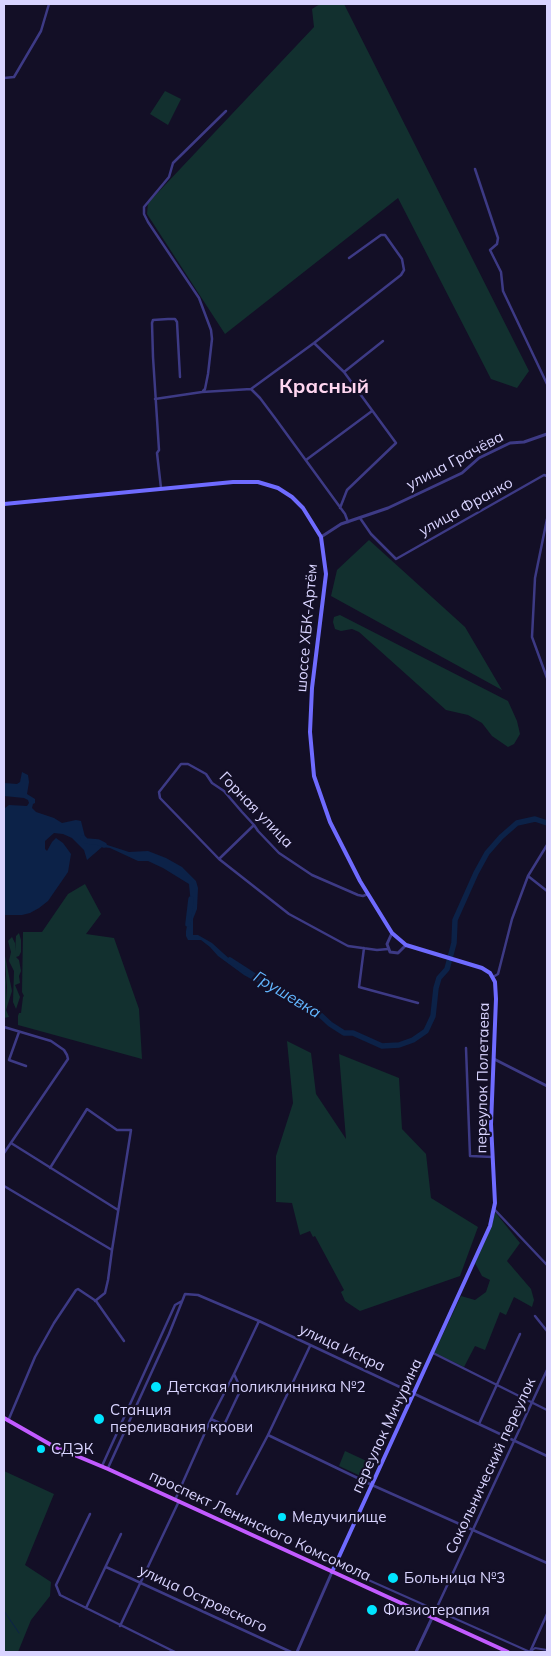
<!DOCTYPE html>
<html>
<head>
<meta charset="utf-8">
<style>
  body { margin:0 }
  #map { position:relative; width:551px; height:1656px; overflow:hidden; background:#130f26; font-family:Mulish,sans-serif }
  canvas { display:block }
  .frame { position:absolute; inset:0; border:5px solid #d9d4ff; pointer-events:none }
</style>
</head>
<body>
<div id="map">
<canvas width="551" height="1656"></canvas>
<div class="frame"></div>
</div>
<script>
const c = document.querySelector('canvas').getContext('2d');
c.lineJoin = 'round';
function paint(path, color) {
  c.fillStyle = color;
  c.fill(path, 'evenodd');
}
function poly(rows) {
  const path = new Path2D();
  for (const r of rows) {
    path.moveTo(r[0], r[1]);
    for (let i = 2; i < r.length; i += 2) path.lineTo(r[i], r[i + 1]);
  }
  return path;
}
function trace(path, color, width, dash) {
  c.strokeStyle = color;
  c.lineWidth = width;
  c.lineCap = dash ? 'butt' : 'round';
  c.setLineDash(dash || []);
  c.stroke(path);
}
function drawText(font, color, halo, rows, align = 'center') {
  c.font = font + ' Mulish,sans-serif';
  c.lineWidth = 4.5;
  c.setLineDash([]);
  c.textBaseline = 'middle';
  c.strokeStyle = halo;
  c.fillStyle = color;
  for (const [text, x, y, turn = 0] of rows) {
    c.save();
    c.translate(x, y);
    c.rotate((+turn || 0) * Math.PI / 180);
    c.textAlign = isNaN(turn) ? turn : align;
    if (halo) c.strokeText(text, 0, 0);
    c.fillText(text, 0, 0);
    c.restore();
  }
}
const green = poly([
  [320,4,344,4,529,371,517,388,491,379,398,198,225,334,147,214,148,203,314,27,312,9],
  [165,91,181,99,168,125,150,114],
  [369,540,465,627,502,690,331,596,337,570],
  [340,615,508,701,517,721,520,734,514,744,508,747,492,736,482,723,468,715,446,710,359,632,352,629,341,631,335,629,333,622,334,617],
  [85,884,101,914,86,934,114,938,139,1009,142,1059,18,1025,18,1016,19,1013,21,1013,23,997,24,996,22,992,23,932,42,932,68,894],
  [19,933,21,940,21,952,19,956,16,957,19,960,21,971,19,976,20,983,15,985,20,997,16,1009,13,1002,14,971,9,961,11,952,8,941,12,937,15,943,15,951,16,936],
  [4,951,12,991,6,1010,9,1017,4,1018,4,967,6,982,6,1002,7,987],
  [287,1041,311,1053,316,1094,346,1139,339,1054,399,1078,402,1129,426,1154,431,1198,478,1227,460,1276,360,1311,345,1301,341,1292,344,1290,315,1236,313,1237,310,1231,300,1235,292,1203,276,1202,276,1156,293,1103],
  [495,1212,520,1243,507,1261,531,1289,534,1300,532,1307,514,1297,506,1315,500,1312,485,1350,475,1346,464,1367,434,1353,461,1296,475,1300,486,1292,490,1280,482,1276,475,1263,492,1225],
  [345,1451,373,1464,367,1479,339,1466],
  [4,1471,54,1494,25,1565,51,1582,50,1596,31,1620,18,1652,4,1652]
]);
const water = poly([
  [22,772,28,775,29,782,27,794,35,799,35,803,33,804,32,808,36,812,54,818,62,823,76,820,81,821,86,841,98,842,129,852,148,851,166,858,182,867,196,881,198,888,197,909,193,919,193,935,198,935,212,943,234,963,272,987,284,991,281,993,271,990,244,975,218,956,210,947,201,940,188,940,186,936,186,931,191,905,189,884,163,868,148,861,138,861,110,848,102,847,87,860,84,850,72,838,63,834,54,833,45,841,45,849,47,851,52,842,56,838,63,843,71,854,68,872,48,901,39,908,30,913,22,915,4,915,5,808,9,805,27,806,29,803,28,800,24,798,4,796,4,783,17,784,20,782]
]);
const stream = poly([
  [4,1611,19,1633]
]);
const river = poly([
  [83,838,86,841,98,842,104,845],
  [188,924,191,899],
  [230,960,281,993,297,998,315,1010,330,1024,344,1033,353,1033,382,1046,399,1045,413,1040,426,1031,433,1016,436,988,439,978,447,969,454,943,455,920,476,873,487,853,501,837,517,823,535,819,547,823]
]);
const pedestrian = poly([
  [337,1566,530,1652,535,1648,547,1650]
]);
const minor = poly([
  [4,78,14,77,41,31,49,4],
  [475,169,498,238,497,244,490,250,501,272,503,291,547,384],
  [314,343,344,372,396,443,347,490,340,508],
  [344,372,383,341],
  [251,389,260,398,275,418,345,514,348,522],
  [203,391,205,389,208,374,212,339,211,330,199,298,148,222,144,214,144,207,169,177,173,163,226,111],
  [155,399,202,392,251,389,314,343,401,275,404,270,402,259,385,235,381,235,349,258],
  [306,460,372,411],
  [161,488,157,453,159,450,153,357,152,323,153,320,168,319,175,319,177,322,180,377],
  [360,518,371,534,396,559,544,475,547,476],
  [547,519,535,578,532,637,547,678],
  [219,859,254,825],
  [528,876,547,891],
  [368,894,363,896,358,895,312,875,279,853,258,831,254,825,242,812,224,791,212,783,206,774,188,764,181,764,159,792,160,798,219,859,289,914,348,946,377,950,388,949],
  [364,948,359,987,418,1003],
  [493,977,498,974,512,919,528,876,547,845],
  [4,1027,51,1041,64,1050,67,1055,68,1059,4,1153],
  [19,1032,9,1060,26,1066],
  [466,1048,470,1156,493,1157],
  [11,1143,118,1210],
  [50,1168,87,1109,117,1130,131,1130,112,1250,108,1280,105,1293,95,1301],
  [4,1186,112,1250],
  [494,1209,547,1265],
  [535,1316,547,1331],
  [310,1346,268,1435,372,1485,547,1563],
  [433,1353,547,1410],
  [211,1419,234,1374],
  [8,1421,35,1357,54,1323,76,1290,78,1289,96,1301,124,1341],
  [479,1424,520,1334],
  [102,1466,175,1305,182,1301],
  [108,1468,169,1334,185,1294,198,1295,259,1321,547,1456],
  [237,1494,268,1435],
  [175,1500,211,1419,224,1425,241,1389,234,1374,259,1321],
  [90,1514,56,1585,60,1595,175,1652],
  [106,1567,291,1652],
  [86,1608,121,1534],
  [432,1618,547,1370],
  [120,1626,179,1501],
  [530,1652,547,1614]
]);
const tertiary = poly([
  [321,537,341,524,388,508,462,473,479,458,510,443,524,442,547,434],
  [392,933,387,944,390,952,398,953,406,945],
  [494,1059,547,1086],
  [297,1652,332,1572],
  [416,1652,432,1618]
]);
const secondary = poly([
  [4,504,233,482,258,482,278,488,292,497,303,508,321,537,326,574,312,688,310,732,314,776,330,822,360,881,392,933,406,945,482,968,490,973,495,982,496,999,491,1124,495,1203,490,1226,332,1572]
]);
const primary = poly([
  [4,1418,53,1446,108,1469,508,1652]
]);
const markers = [
  [156,1387,6,"#00e5ff"],
  [99,1419,6,"#00e5ff"],
  [41,1449,5,"#00e5ff"],
  [282,1517,5,"#00e5ff"],
  [393,1578,6,"#00e5ff"],
  [372,1610,6,"#00e5ff"]
];
const streetNames = [
  ["улица Грачёва",455,461,-28],
  ["улица Франко",466,507,-29],
  ["шоссе ХБК-Артём",307,628,-85],
  ["Горная улица",256,810,46],
  ["переулок Полетаева",483,1078,-89],
  ["улица Искра",342,1348,25],
  ["переулок Мичурина",387,1426,-65],
  ["Сокольнический переулок",491,1466,-65],
  ["проспект Ленинского Комсомола",260,1526,25],
  ["улица Островского",203,1599,25]
];
const poiNames = [
  ["Детская поликлинника №2",167,1387],
  ["Станция",110,1410],
  ["переливания крови",110,1427],
  ["СДЭК",51,1449],
  ["Медучилище",292,1517],
  ["Больница №3",404,1578],
  ["Физиотерапия",383,1610]
];
const waterNames = [
  ["Грушевка",287,995,31]
];
const districtNames = [
  ["Красный",324,387]
];
paint(green, '#12302f');
paint(water, '#0c2248');
trace(stream, '#0c2248', 1);
trace(river, '#0c2248', 5.5);
trace(pedestrian, '#3d3a85', 2);
trace(minor, '#3d3a85', 2.5);
trace(tertiary, '#3d3a85', 3);
trace(secondary, '#6f6bff', 4);
trace(primary, '#c25bff', 4);
for (const [x, y, r, color] of markers) {
  const dot = new Path2D();
  dot.arc(x, y, r, 0, 2 * Math.PI);
  c.fillStyle = color;
  c.fill(dot);
  trace(dot, '#130f26', 2);
}
drawText('15px', '#d9d4ff', '#130f26', streetNames);
drawText('15px', '#d9d4ff', '#130f26', poiNames, 'left');
drawText('italic 16px', '#62b6ff', '#130f26', waterNames);
drawText('bold 20px', '#ffd6f0', '#130f26', districtNames);
</script>
</body>
</html>
